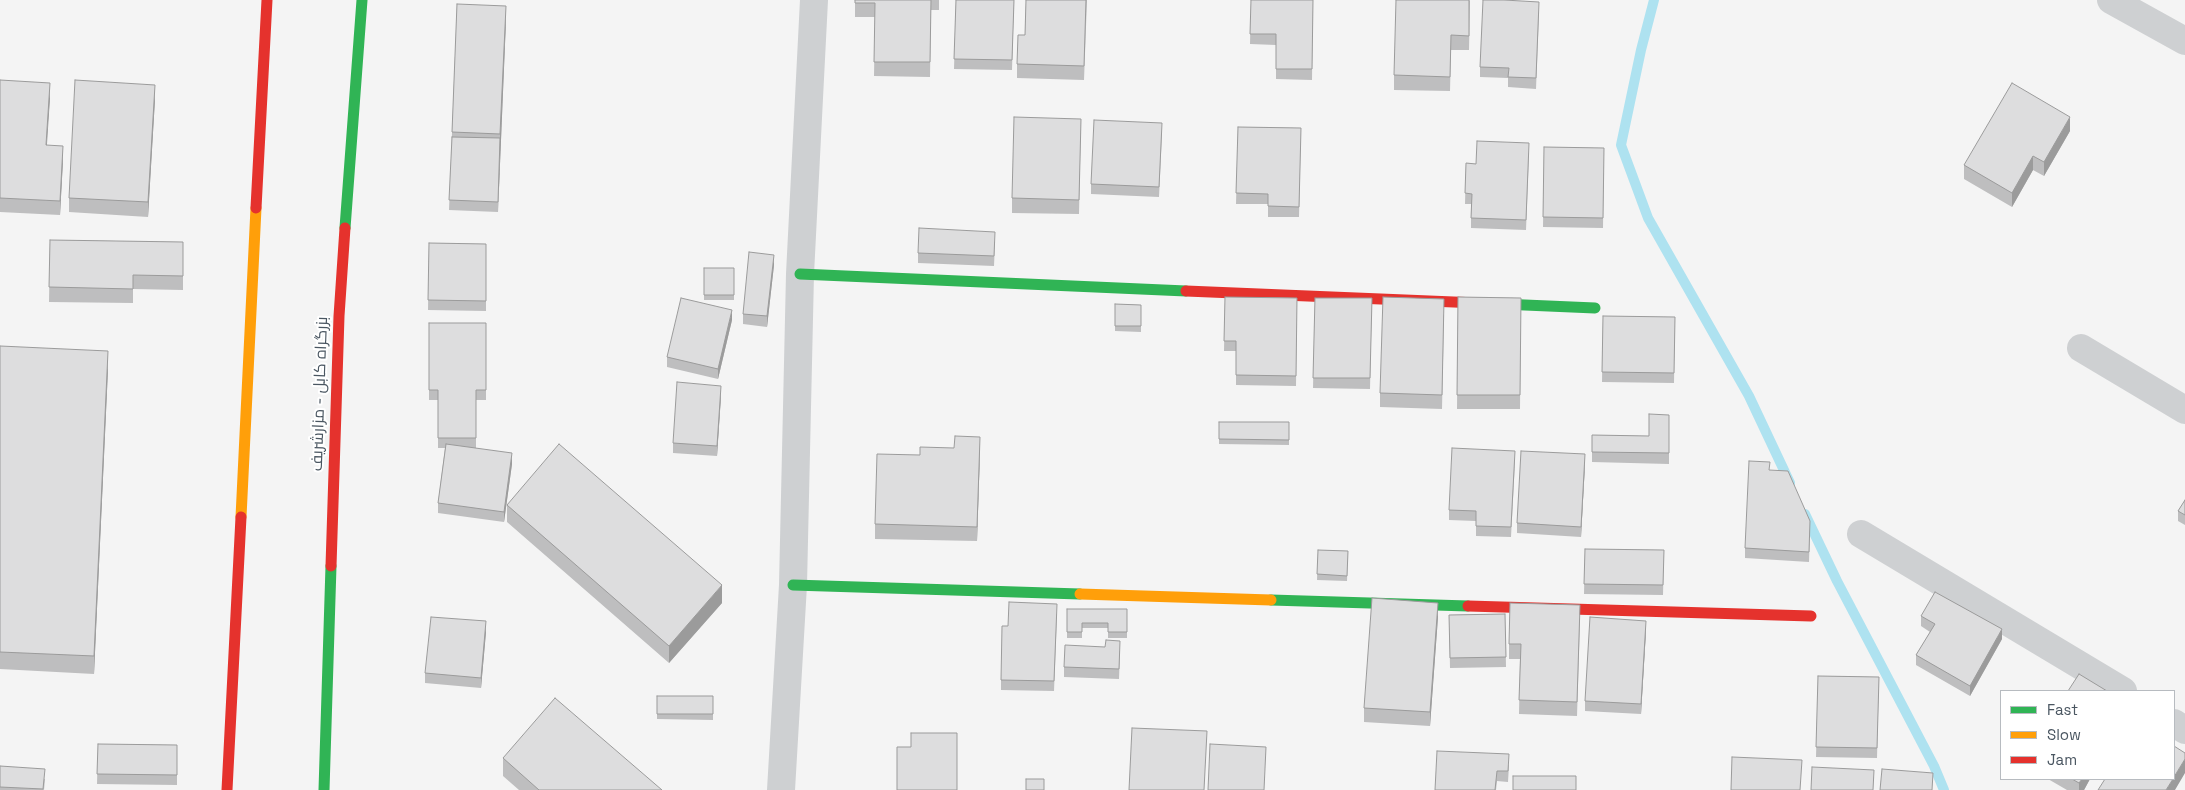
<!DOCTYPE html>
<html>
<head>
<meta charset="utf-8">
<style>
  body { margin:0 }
  #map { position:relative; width:2185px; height:790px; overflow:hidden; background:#f4f4f4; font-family:"Space Grotesk",sans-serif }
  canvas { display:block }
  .legend { position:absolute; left:2000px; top:690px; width:175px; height:90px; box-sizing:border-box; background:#fff; border:1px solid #b7bbc0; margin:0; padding:6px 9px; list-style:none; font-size:15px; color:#4a5661 }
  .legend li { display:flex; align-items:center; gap:10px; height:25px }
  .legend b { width:25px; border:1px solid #b7bbc0 }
</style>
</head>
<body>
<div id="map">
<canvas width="2185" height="790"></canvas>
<ul class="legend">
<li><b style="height:6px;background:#30b455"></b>Fast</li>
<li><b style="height:6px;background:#ff9f0a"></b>Slow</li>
<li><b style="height:6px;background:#e5322d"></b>Jam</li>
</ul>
</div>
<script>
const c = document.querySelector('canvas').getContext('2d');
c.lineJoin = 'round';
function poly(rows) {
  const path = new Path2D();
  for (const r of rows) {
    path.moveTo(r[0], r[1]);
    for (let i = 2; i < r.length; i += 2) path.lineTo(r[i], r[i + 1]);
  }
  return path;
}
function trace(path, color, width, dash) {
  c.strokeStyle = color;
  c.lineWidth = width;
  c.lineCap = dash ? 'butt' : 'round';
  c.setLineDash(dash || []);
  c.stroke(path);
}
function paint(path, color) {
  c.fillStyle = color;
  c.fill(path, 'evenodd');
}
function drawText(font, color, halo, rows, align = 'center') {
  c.font = font + ' "Space Grotesk",Cairo,sans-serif';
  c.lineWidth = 4;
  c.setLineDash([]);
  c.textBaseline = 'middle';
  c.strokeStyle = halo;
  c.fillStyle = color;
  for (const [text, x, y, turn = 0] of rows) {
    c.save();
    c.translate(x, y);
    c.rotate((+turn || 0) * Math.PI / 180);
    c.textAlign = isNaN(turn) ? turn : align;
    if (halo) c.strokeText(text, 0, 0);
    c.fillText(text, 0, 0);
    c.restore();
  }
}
const stream = poly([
  [1654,0,1641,50,1621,145,1648,218,1749,396,1790,483],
  [1805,514,1837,581,1934,766,1944,790]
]);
const street = poly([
  [2111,0,2185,41],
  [2081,348,2185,410],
  [1861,534,2123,691],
  [2174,723,2185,730],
  [781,790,793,585,800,274,814,0]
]);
const fast = poly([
  [345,228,362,0],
  [800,274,1186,291],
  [1478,303,1595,308],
  [793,585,1080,594],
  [1271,600,1468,606],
  [324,790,331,566]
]);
const slow = poly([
  [241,517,256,208],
  [1080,594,1271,600]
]);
const jam = poly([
  [256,208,267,0],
  [1186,291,1478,303],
  [331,566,339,316,345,228],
  [1468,606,1811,616],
  [227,790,241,517]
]);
const wall = poly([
  [855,0,939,0,939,10,931,10,930,77,874,76,875,17,855,17],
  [956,0,1014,0,1012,70,954,69],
  [1026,0,1087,0,1084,80,1017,78,1017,64,1025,35],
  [1251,0,1313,0,1312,80,1276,79,1276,45,1250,44],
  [1470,0,1469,50,1451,50,1450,91,1394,90,1394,75],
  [457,4,506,20,498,212,449,210],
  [1539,12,1536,89,1508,87,1508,78,1480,77,1480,67],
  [0,80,50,98,46,145,63,160,60,215,0,212],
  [155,99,148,217,69,212,69,198],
  [1081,119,1079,214,1012,213,1012,198],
  [1238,127,1301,128,1299,217,1268,217,1268,204,1236,204],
  [2070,131,2044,176,2033,170,2012,207,1964,179,1964,165],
  [1162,133,1159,197,1091,194,1091,184],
  [1544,147,1604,148,1603,228,1543,227],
  [1529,153,1526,230,1471,228,1471,204,1465,204,1466,163,1476,164],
  [50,240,183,242,183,290,133,289,133,303,49,302],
  [995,242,994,266,918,263,918,253],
  [429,243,486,244,486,311,428,310],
  [774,265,767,327,743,324,743,314],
  [704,268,734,268,734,300,704,300],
  [1225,297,1297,298,1296,386,1236,385,1236,351,1224,351],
  [1458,297,1521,298,1520,409,1457,409],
  [1315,298,1372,298,1370,389,1313,388],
  [1115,304,1141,305,1141,332,1115,331],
  [1444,314,1442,409,1380,407,1380,393],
  [1603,316,1675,317,1674,383,1602,382],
  [732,320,718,379,667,367,667,357],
  [429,323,486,323,486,400,476,400,476,448,512,464,504,522,438,513,438,503,445,448,438,448,438,400,429,400],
  [0,346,108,369,94,674,0,669],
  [721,396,717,456,673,453,673,443],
  [1669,415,1669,464,1592,462,1592,435,1649,436],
  [1219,422,1289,422,1289,445,1219,444],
  [954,448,980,451,977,541,875,539,875,524,920,455],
  [1515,461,1511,537,1476,536,1476,521,1449,520,1449,510],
  [1585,464,1581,537,1517,533,1517,523],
  [1770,470,1810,531,1809,562,1745,558,1745,548],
  [2185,500,2185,525,2178,521,2178,511],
  [507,505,722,603,669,663,507,522],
  [1585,549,1664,550,1663,595,1584,594],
  [1318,550,1348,551,1347,581,1317,580],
  [1067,609,1127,609,1127,638,1108,638,1108,628,1082,628,1082,638,1067,638],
  [1057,614,1054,691,1001,690,1001,680,1008,626],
  [1505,614,1506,667,1450,668,1449,615],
  [1921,616,2002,639,1970,696,1916,665,1916,655,1930,632,1921,626],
  [1438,617,1430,726,1364,722,1364,708],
  [1580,619,1577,716,1519,714,1520,659,1509,659,1509,644],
  [1646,631,1641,714,1585,711,1585,701],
  [486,632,481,688,425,683,425,673],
  [1105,647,1120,651,1119,679,1064,677,1064,667],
  [1818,676,1879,677,1877,758,1816,757],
  [657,696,713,696,713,720,657,719],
  [98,744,177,745,177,785,97,784],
  [503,758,662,790,519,790,503,776],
  [1509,765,1508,782,1497,781,1496,790,1435,790],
  [0,766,45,779,44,790,0,790],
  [2048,779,2090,779,2084,790,2067,790]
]);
const shadedWall = poly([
  [506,6,506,20,498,212,500,134],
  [50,83,50,98,46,159,46,145],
  [155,85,155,99,148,217,148,202],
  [2070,117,2070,131,2044,176,2044,162],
  [63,146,63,160,60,215,60,201],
  [2033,156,2033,170,2012,207,2012,193],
  [774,255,774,265,767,327,767,316],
  [732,310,732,320,718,379,718,369],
  [108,351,108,369,94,674,94,656],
  [721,386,721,396,717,456,717,446],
  [980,437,980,451,977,541,977,527],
  [512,453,512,464,504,522,504,512],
  [1585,454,1585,464,1581,537,1581,527],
  [722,585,722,603,669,663,669,646],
  [1438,603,1438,617,1430,726,1430,712],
  [486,621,486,632,481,688,481,678],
  [1646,621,1646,631,1641,714,1641,704],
  [2002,629,2002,639,1970,696,1970,686],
  [2185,759,2185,773,2175,790,2166,790,2173,779,2174,779,2174,777],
  [2082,779,2090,779,2084,790,2079,790,2079,783]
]);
const building = poly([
  [855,0,931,0,930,62,874,62,875,3,855,3,855,0],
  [956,0,1014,0,1012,60,954,59,956,0],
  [1026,0,1086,0,1084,66,1017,64,1018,35,1025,35,1026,0],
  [1251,0,1313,0,1312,69,1276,69,1276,34,1250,34,1251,0],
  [1396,0,1469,0,1469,36,1451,35,1450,77,1394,75,1396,0],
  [1483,0,1504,0,1539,2,1536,78,1508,77,1509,68,1480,67,1483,0],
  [457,4,506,6,500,134,452,132,457,4],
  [0,80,50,83,46,145,63,146,60,201,0,198,0,80],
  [75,80,155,85,148,202,69,198,75,80],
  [2012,83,2070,117,2044,162,2033,156,2012,193,1964,165,2012,83],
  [1014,117,1081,119,1079,200,1012,198,1014,117],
  [1094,120,1162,123,1159,187,1091,184,1094,120],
  [1238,127,1301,128,1299,207,1268,206,1268,194,1236,193,1238,127],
  [452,137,500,138,498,202,449,200,452,137],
  [1477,141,1529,143,1526,220,1471,218,1472,194,1465,193,1466,163,1476,164,1477,141],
  [1544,147,1604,148,1603,218,1543,217,1544,147],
  [919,228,995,232,994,256,918,253,919,228],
  [50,240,183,242,183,276,133,275,133,289,49,287,50,240],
  [429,243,486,244,486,301,428,300,429,243],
  [749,252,774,255,767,316,743,314,749,252],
  [704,268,734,268,734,295,704,295,704,268],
  [1225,297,1297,298,1296,376,1236,375,1236,341,1224,341,1225,297],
  [1383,297,1444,299,1442,395,1380,393,1383,297],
  [1458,297,1521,298,1520,395,1457,395,1458,297],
  [681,298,732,310,718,369,667,357,681,298],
  [1315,298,1372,298,1370,378,1313,378,1315,298],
  [1115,304,1141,305,1141,326,1115,326,1115,304],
  [1603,316,1675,317,1674,373,1602,372,1603,316],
  [429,323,486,323,486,390,476,390,476,438,438,438,438,390,429,390,429,323],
  [0,346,108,351,94,656,0,652,0,346],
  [677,382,721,386,717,446,673,443,677,382],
  [1649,414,1669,415,1669,453,1592,452,1592,435,1649,436,1649,414],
  [1219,422,1289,422,1289,440,1219,439,1219,422],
  [955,436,980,437,977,527,875,524,877,454,920,455,920,447,954,448,955,436],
  [446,444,512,453,504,512,438,503,446,444],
  [559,444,722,585,669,646,507,505,559,444],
  [1452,448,1515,451,1511,527,1476,526,1476,511,1449,510,1452,448],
  [1521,451,1585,454,1581,527,1517,523,1521,451],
  [1749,461,1770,462,1769,470,1788,471,1810,521,1809,552,1745,548,1749,461],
  [2185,500,2185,515,2178,511,2185,500],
  [1585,549,1664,550,1663,585,1584,584,1585,549],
  [1318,550,1348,551,1347,576,1317,574,1318,550],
  [1935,592,2002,629,1970,686,1916,655,1935,624,1921,616,1935,592],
  [1372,598,1438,603,1430,712,1364,708,1372,598],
  [1009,602,1057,604,1054,681,1001,680,1002,626,1008,626,1009,602],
  [1510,603,1580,605,1577,702,1519,700,1521,644,1509,644,1510,603],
  [1067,609,1127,609,1127,632,1108,632,1108,623,1082,623,1082,632,1067,632,1067,609],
  [1505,614,1506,657,1450,658,1449,615,1505,614],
  [431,617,486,621,481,678,425,673,431,617],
  [1590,617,1646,621,1641,704,1585,701,1590,617],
  [1106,640,1120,641,1119,669,1064,667,1065,645,1105,647,1106,640],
  [2079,674,2107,691,2068,691,2079,674],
  [1818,676,1879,677,1877,748,1816,747,1818,676],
  [657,696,713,696,713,714,657,714,657,696],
  [555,698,662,790,539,790,503,758,555,698],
  [1132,728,1207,731,1204,790,1129,790,1132,728],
  [911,733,957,733,957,790,897,790,897,747,911,747,911,733],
  [98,744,177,745,177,775,97,774,98,744],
  [1210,744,1266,747,1264,790,1208,790,1210,744],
  [2174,746,2185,753,2185,759,2174,777,2174,746],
  [1437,751,1509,754,1508,771,1497,771,1495,790,1435,790,1437,751],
  [1732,757,1802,760,1800,790,1731,790,1732,757],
  [0,766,45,769,43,789,0,787,0,766],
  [1812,767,1874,770,1873,790,1811,790,1812,767],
  [1882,769,1933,773,1932,790,1880,790,1882,769],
  [1513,776,1576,776,1576,790,1513,790,1513,776],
  [1026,779,1044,779,1044,790,1026,790,1026,779],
  [2072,779,2082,779,2079,783,2072,779],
  [2105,779,2173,779,2166,790,2098,790,2105,779]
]);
const streetNames = [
  ["بزرگراه کابل - مزارشریف",320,394,-88]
];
trace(stream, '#aee2f0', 10);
trace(street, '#ced0d2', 28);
trace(fast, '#30b455', 11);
trace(slow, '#ff9f0a', 11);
trace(jam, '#e5322d', 11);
paint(wall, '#bebebf');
paint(shadedWall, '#9b9b9b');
paint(building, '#ddddde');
trace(building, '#9b9b9b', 1);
drawText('16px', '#4a5661', '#fff', streetNames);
</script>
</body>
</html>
